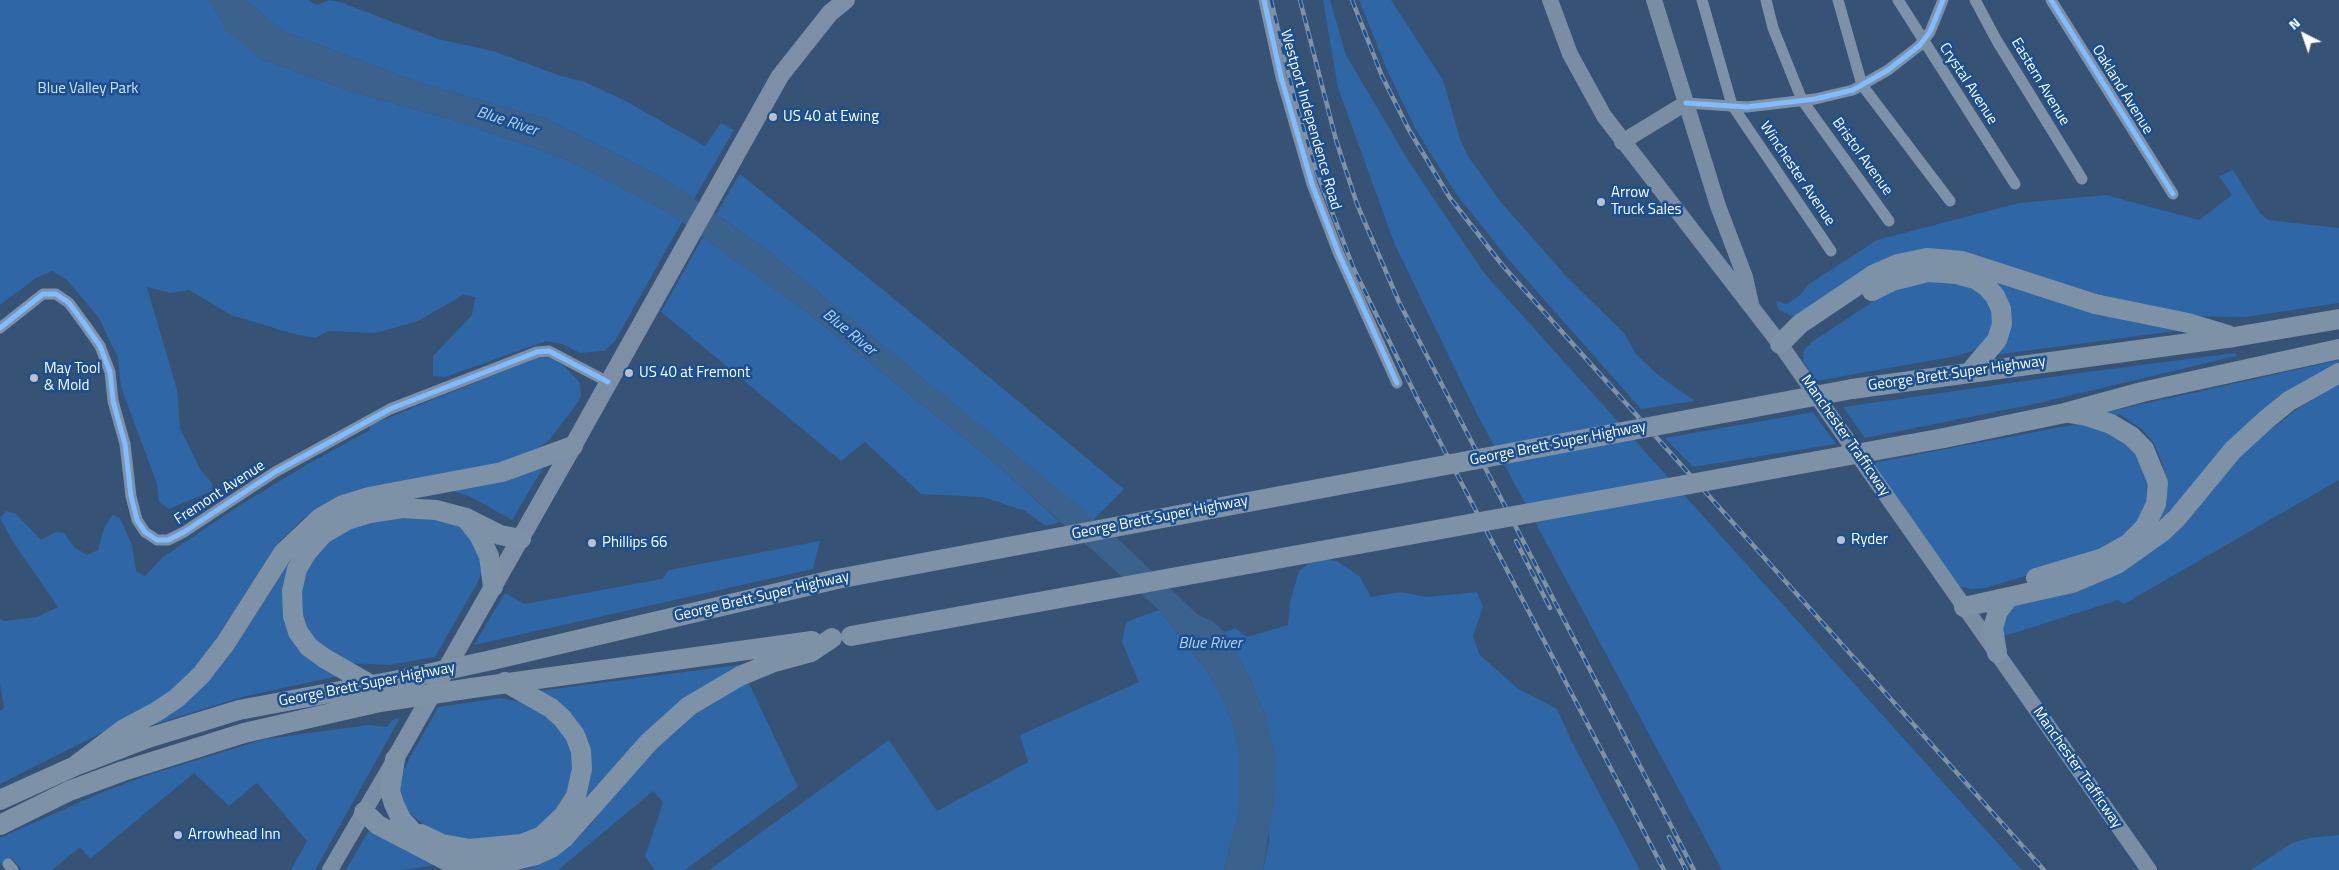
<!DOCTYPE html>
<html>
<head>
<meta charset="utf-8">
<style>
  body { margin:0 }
  #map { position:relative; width:2339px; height:870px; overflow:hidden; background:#365274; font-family:"Titillium Web",sans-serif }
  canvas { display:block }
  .north { position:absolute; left:2279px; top:10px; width:50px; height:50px; -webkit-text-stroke:4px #1b4f8f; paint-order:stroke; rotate:319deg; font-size:14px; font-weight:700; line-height:20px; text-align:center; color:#fff }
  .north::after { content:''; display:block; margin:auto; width:18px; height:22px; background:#fff; clip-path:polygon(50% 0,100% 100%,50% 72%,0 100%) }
</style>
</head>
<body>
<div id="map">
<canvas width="2339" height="870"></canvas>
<div class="north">N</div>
</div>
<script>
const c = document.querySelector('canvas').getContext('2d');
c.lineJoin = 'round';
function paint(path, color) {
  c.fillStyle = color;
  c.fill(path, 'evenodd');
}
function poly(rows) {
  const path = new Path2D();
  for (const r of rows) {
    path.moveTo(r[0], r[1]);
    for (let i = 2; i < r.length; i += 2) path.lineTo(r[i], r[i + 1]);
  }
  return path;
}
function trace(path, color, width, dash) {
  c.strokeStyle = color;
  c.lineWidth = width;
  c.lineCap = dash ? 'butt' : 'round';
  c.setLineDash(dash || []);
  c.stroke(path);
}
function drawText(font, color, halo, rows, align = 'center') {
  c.font = font + ' "Titillium Web",sans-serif';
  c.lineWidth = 5;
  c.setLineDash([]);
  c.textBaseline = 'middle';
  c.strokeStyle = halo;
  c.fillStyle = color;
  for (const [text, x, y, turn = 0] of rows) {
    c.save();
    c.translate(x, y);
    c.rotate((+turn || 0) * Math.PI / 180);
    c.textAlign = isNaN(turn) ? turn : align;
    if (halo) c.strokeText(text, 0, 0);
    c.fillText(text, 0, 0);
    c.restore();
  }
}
const green = poly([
  [0,0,208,0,223,21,261,59,347,90,460,122,568,160,668,212,682,222,615,341,604,351,580,353,562,344,546,341,445,377,433,376,433,356,472,315,475,297,463,295,418,321,376,333,328,331,315,338,294,334,231,315,189,290,170,293,147,287,177,390,180,428,200,469,212,483,212,491,169,509,159,502,157,484,121,387,118,358,99,318,67,280,52,271,36,278,0,305],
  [246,0,307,0,317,5,329,0,340,2,438,39,493,51,561,76,585,82,624,100,705,146,721,123,734,130,694,199,665,179,547,119,420,83,283,31],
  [1323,0,1330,0,1346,55,1411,165,1485,274,2022,870,1722,870,1476,412,1395,245,1338,88],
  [1359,0,1391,0,1443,80,1460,139,1468,156,1500,201,1567,277,1624,333,1636,354,1659,376,1695,401,1641,409,1509,260,1454,191,1415,128,1387,70],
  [2233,170,2260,213,2268,220,2339,228,2339,303,2245,317,2186,316,2125,305,1971,256,1797,316,1789,315,1778,309,1776,301,1787,304,1800,295,1809,284,1877,240,2019,203,2106,195,2199,220,2232,195,2219,176],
  [740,174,931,329,1124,489,1094,519,762,246,716,214],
  [703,237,804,310,994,462,1060,522,1046,526,1025,511,983,497,921,494,865,442,841,461,661,312],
  [1990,279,2100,315,2176,331,1994,355],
  [1938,280,1972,286,1992,304,1993,332,1978,349,1957,356,1816,381,1803,361,1804,350,1812,342,1892,289],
  [2236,353,2236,356,2035,404,1865,438,1843,407,2094,371],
  [548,357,563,365,580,383,581,395,579,401,550,439,538,449,520,459,323,505,304,518,277,544,208,652,176,688,135,716,0,784,0,711,4,708,0,684,0,619,5,621,37,617,58,607,13,542,0,518,6,511,15,513,41,540,55,532,64,533,74,547,87,555,98,550,104,528,112,515,120,518,132,545,136,571,145,576,163,557,237,507,308,464,370,430,370,425,536,358],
  [2339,360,2339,366,2157,526,2166,479,2162,462,2153,442,2142,429,2119,414,2113,416,2107,412],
  [2339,383,2339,480,2124,604,2118,600,1998,638,2006,607,2135,562,2153,551,2170,537,2236,461,2257,441,2301,406],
  [1813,412,1836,444,1693,467,1665,438],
  [2077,424,2095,424,2122,435,2150,470,2150,501,2137,529,2093,556,1985,588,1971,589,1959,586,1872,463],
  [547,461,512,520,471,497,448,489],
  [404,517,432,517,464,528,478,546,481,572,479,580,435,657,390,665,346,663,310,638,297,596,309,563,331,537,368,521],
  [320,529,286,618,343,675,242,697,146,727,276,572],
  [820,541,813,569,474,645,505,593,525,604,662,579,669,570],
  [1316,557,1337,561,1360,577,1371,597,1401,592,1427,597,1477,592,1483,607,1473,636,1479,654,1517,688,1557,709,1572,742,1640,870,1263,870,1269,842,1267,719,1250,679,1225,632,1235,628,1247,637,1288,625,1290,602,1299,571],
  [1159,610,1207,671,1222,697,1234,727,1239,754,1239,812,1224,870,709,870,889,740,937,811,1028,762,1020,735,1139,682,1122,642,1126,622],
  [761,662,727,678,571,822,588,775,538,691],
  [747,679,798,787,685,870,655,870,645,857,663,802,653,791,558,870,518,870,529,868,567,849,591,824,622,783,685,719],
  [500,698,526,703,556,718,574,752,572,789,553,819,523,837,465,840,430,830,405,809,399,792,404,769,438,707],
  [400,718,315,870,291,870,307,841,257,783,229,806,194,773,90,859,80,847,52,870,22,870,12,859,0,864,0,838,98,794,145,776,265,739,369,725,387,727,392,720],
  [369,830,436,865,402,870,346,870],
  [2339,835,2339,870,2251,870,2292,843,2309,838]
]);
const water = poly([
  [208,0,246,0,283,31,420,83,547,119,665,179,762,246,1115,536,1198,615,1212,621,1225,632,1250,679,1267,719,1276,760,1274,801,1263,870,1224,870,1239,812,1239,754,1234,727,1222,697,1207,671,1159,610,994,462,804,310,668,212,568,160,460,122,347,90,261,59,223,28,223,21]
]);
const minor = poly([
  [1264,0,1281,77,1312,184,1338,252,1397,383],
  [1702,0,1732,105,1831,251],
  [1766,0,1773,28,1802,100,1889,221],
  [1838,0,1862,85,1950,201],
  [1898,0,2015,184],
  [1975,0,1997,41,2082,179],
  [2051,0,2173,194],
  [1686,103,1747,107,1815,99,1853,90,1888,70,1919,46,1930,32,1943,0],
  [0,328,43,294,56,294,69,303,86,326,100,346,110,372,113,401,125,444,131,496,137,520,145,532,157,540,168,540,184,532,275,472,390,409,537,352,549,351,608,382],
  [8,864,13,870]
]);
const secondary = poly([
  [1550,0,1570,54,1604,116,1780,344,2149,870],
  [1654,0,1718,206,1745,277,1751,304],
  [1622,142,1686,103],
  [330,870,392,764]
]);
const primary = poly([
  [395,759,573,446,780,76,830,13,846,0]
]);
const motorway = poly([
  [1872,291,1892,281,1928,272,1957,274,1975,279,1987,287,1995,296,2001,309,2002,324,1997,340,1970,372],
  [1780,344,1800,324,1873,275,1898,264,1927,258,1962,261,2095,304,2188,323,2228,335],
  [1852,389,2234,337,2339,319],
  [1944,438,2065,413,2142,392,2339,349],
  [467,520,479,535,489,556,493,587],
  [2036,578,2103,558,2128,544,2145,527,2156,504,2158,483,2144,449,2131,436,2111,424,2087,416,2069,413],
  [1964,607,2072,583,2117,564,2162,532,2177,518,2233,450,2267,419,2289,401,2339,373],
  [1997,653,1993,628,1998,611,2009,597],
  [492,660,837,579],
  [371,685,324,658,309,647,298,632,293,616,292,591,297,569,307,552,323,534,347,520,370,513,402,508,436,510,466,518,500,535,521,539],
  [472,688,812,641],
  [395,759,390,791,394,804,401,819,411,830],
  [75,766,124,729,156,712,177,698,201,675,225,644,283,553,320,518,343,505,369,497,502,472,573,446],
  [0,800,75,766,148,738,239,710,399,680],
  [364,812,378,825,453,864,495,865,536,855,551,848,564,838,649,742,689,706,740,676,774,662,811,652,832,638],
  [0,825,69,791,123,771,244,733,380,702],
  [421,834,442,844,470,849,522,844,542,836,564,815,576,796,582,769,581,751,575,735,562,718,551,708,505,682]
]);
const rail = poly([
  [1271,0,1295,101,1315,167,1353,267,1417,398,1664,870],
  [1300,0,1336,140,1357,204,1399,302,1694,870],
  [1352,0,1382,76,1409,130,1450,198,1503,266,2044,870],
  [1516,541,1550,608],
  [1669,837,1686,870]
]);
const motorwayBridge = poly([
  [837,579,1852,389],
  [851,636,1944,438],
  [399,680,492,660],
  [380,702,472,688]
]);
const cycleway = poly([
  [1264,0,1281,77,1312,184,1338,252,1397,383],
  [2051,0,2173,194],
  [1686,103,1747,107,1815,99,1853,90,1888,70,1919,46,1930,32,1943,0],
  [0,328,43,294,56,294,69,303,86,326,100,346,110,372,113,401,125,444,131,496,137,520,145,532,157,540,168,540,184,532,275,472,390,409,537,352,549,351,608,382]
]);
const markers = [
  [773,117,5,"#b9c2ce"],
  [1601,202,5,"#b9c2ce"],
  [629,373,5,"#b9c2ce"],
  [34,378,5,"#b9c2ce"],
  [1841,540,5,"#b9c2ce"],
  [592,543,5,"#b9c2ce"],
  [178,835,5,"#b9c2ce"]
];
const streetNames = [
  ["Eastern Avenue",2040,82,59],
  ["Crystal Avenue",1968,84,57],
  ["Oakland Avenue",2122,90,58],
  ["Westport Independence Road",1310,120,74],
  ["Bristol Avenue",1862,157,54],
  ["Winchester Avenue",1797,174,56],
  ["George Brett Super Highway",1957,374,-8],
  ["Manchester Trafficway",1845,436,55],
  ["George Brett Super Highway",1558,444,-11],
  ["Fremont Avenue",220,493,-33],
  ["George Brett Super Highway",1160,518,-11],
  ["George Brett Super Highway",762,597,-13],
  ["George Brett Super Highway",367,685,-11],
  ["Manchester Trafficway",2077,768,55]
];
const parkNames = [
  ["Blue Valley Park",88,89]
];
const poiNames = [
  ["US 40 at Ewing",783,117],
  ["Arrow",1611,193],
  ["Truck Sales",1611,210],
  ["May Tool",44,369],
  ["& Mold",44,386],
  ["US 40 at Fremont",639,373],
  ["Ryder",1851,540],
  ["Phillips 66",602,543],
  ["Arrowhead Inn",188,835]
];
const waterNames = [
  ["Blue River",507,122,18],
  ["Blue River",849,333,39],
  ["Blue River",1210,644]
];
paint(green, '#2f66a5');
paint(water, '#3b618d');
trace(minor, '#7d92a8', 11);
trace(secondary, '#798da4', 16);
trace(primary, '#7d8ea7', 18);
trace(motorway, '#7e92a7', 20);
trace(rail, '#7e92a7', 4.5);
trace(rail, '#1b4f8f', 2.5, [8]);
trace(motorwayBridge, '#7e92a7', 20);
trace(cycleway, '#80bcff', 5);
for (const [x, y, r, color] of markers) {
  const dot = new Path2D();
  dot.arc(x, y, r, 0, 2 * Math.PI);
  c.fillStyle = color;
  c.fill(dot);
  trace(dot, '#1b4f8f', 2);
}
drawText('15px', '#fff', '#1b4f8f', streetNames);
drawText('15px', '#cfe3fa', '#1b4f8f', parkNames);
drawText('15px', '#fff', '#1b4f8f', poiNames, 'left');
drawText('italic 16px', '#b5d3f5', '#1b4f8f', waterNames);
</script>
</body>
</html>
